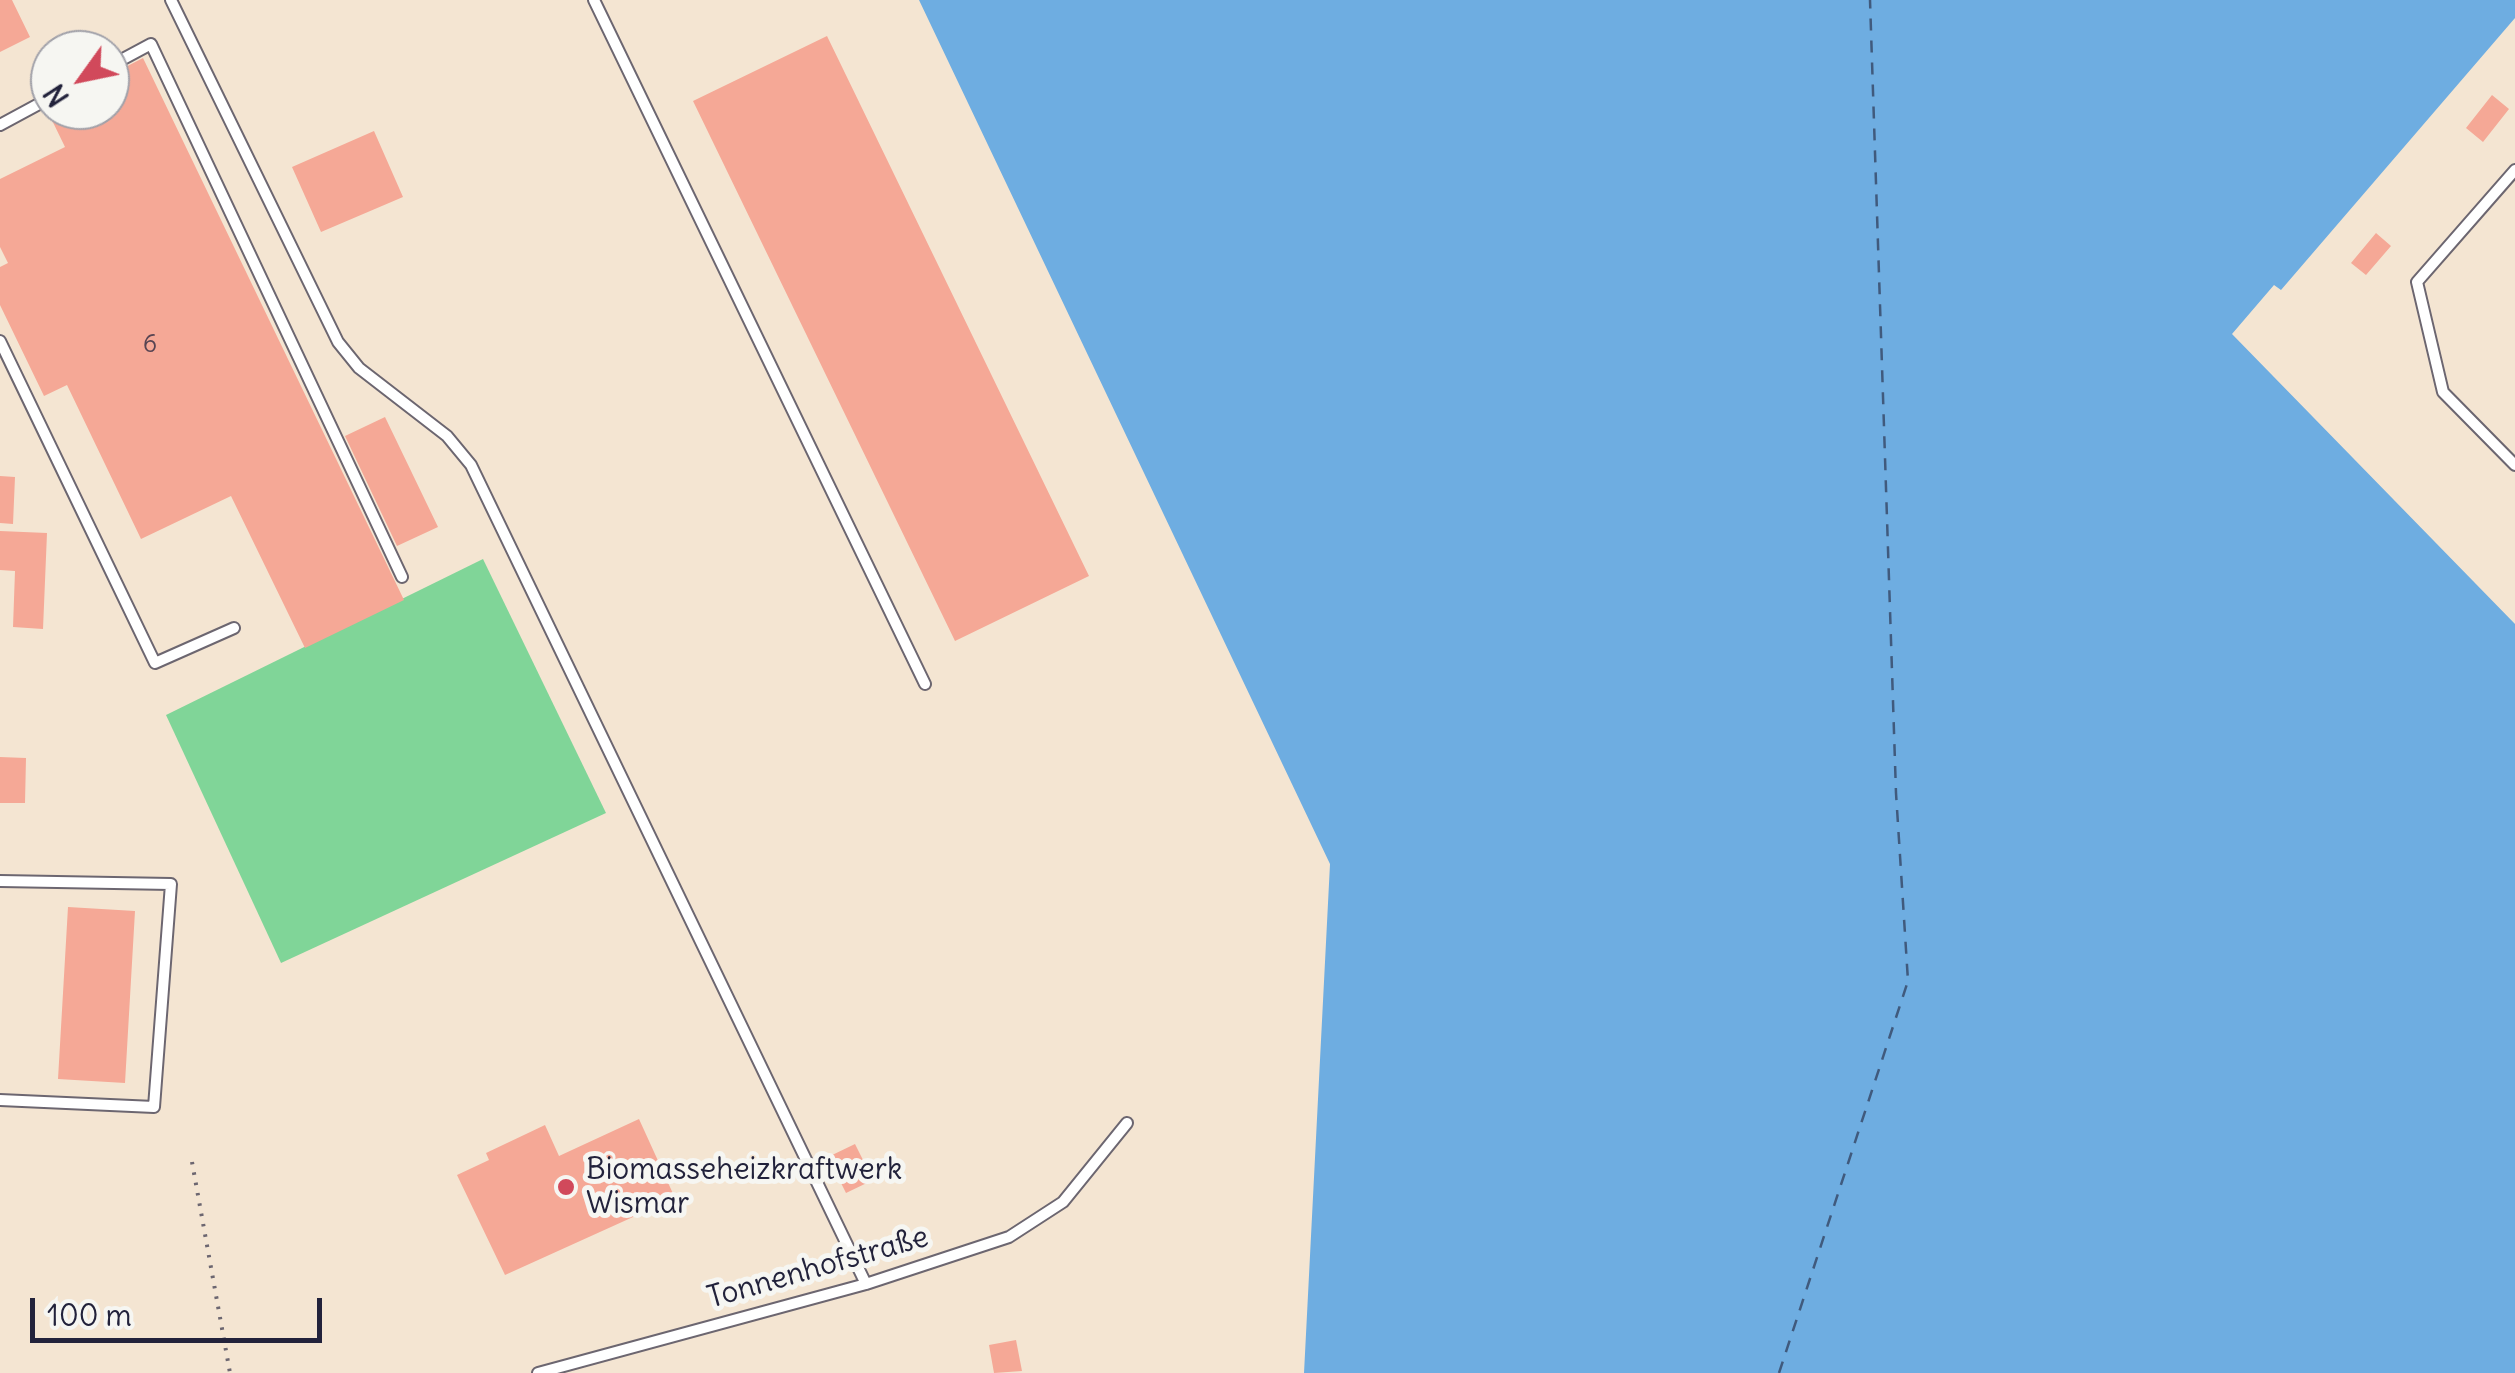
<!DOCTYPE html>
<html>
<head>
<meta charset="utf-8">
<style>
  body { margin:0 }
  #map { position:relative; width:2515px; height:1373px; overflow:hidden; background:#f4e5d2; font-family:Delius,sans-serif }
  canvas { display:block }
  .north { position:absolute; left:30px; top:30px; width:100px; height:100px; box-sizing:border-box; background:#f6f6f2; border:2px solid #a1a1a9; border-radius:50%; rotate:237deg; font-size:28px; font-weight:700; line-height:40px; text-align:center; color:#22223b }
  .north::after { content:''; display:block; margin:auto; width:35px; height:45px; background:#d1495b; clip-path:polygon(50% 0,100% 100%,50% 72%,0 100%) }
  .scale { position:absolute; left:30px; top:1298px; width:292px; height:45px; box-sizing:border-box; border:5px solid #22223b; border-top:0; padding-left:12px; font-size:30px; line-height:35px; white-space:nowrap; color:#22223b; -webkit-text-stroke:8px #f6f6f2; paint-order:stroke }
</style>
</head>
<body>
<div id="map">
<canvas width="2515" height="1373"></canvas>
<div class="north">N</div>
<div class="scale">100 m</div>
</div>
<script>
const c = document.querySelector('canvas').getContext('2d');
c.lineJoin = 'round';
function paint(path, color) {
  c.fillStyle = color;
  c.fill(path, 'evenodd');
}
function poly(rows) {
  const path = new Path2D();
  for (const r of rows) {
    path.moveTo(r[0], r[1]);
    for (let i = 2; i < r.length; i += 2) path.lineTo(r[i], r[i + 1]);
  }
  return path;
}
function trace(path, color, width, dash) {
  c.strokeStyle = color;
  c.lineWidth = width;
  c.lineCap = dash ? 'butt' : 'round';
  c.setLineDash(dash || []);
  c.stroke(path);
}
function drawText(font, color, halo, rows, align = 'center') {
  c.font = font + ' Delius,sans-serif';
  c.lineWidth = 10;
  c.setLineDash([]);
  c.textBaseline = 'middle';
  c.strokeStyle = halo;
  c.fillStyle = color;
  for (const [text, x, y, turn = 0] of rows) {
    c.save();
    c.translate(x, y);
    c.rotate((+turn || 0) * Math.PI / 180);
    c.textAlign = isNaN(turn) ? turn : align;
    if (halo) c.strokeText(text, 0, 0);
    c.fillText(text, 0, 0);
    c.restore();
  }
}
const green = poly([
  [483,559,606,813,281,963,166,715]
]);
const water = poly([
  [919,0,2515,0,2515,18,2281,290,2274,285,2232,334,2515,624,2515,1373,1304,1373,1330,864]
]);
const ferry = poly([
  [1779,1373,1908,981,1896,793,1870,0]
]);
const building = poly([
  [0,0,12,0,30,37,0,52],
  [827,36,1089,576,955,641,693,101],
  [143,58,404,600,305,648,231,496,141,539,67,385,44,396,0,305,0,267,8,263,0,247,0,179,65,147,47,110,110,110,110,75],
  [2492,95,2509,109,2483,142,2466,128],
  [374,131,403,197,321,232,292,167],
  [2376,233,2391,246,2366,275,2351,263],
  [385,417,438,527,397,546,345,436],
  [0,476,15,477,13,524,0,523],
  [0,531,47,533,43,629,13,627,15,571,0,570],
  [0,757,26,758,25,803,0,803],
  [68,907,135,911,125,1083,58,1079],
  [639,1119,675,1198,505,1275,457,1175,489,1160,486,1153,545,1125,559,1156],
  [855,1144,873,1180,846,1193,828,1157],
  [1016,1340,1022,1371,994,1373,989,1345]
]);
const path = poly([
  [192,1162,230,1373]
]);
const lane = poly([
  [171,0,338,342,359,368,447,436,471,465,866,1284],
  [594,0,925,684],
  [110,66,151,44,402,577],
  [0,125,50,98],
  [2515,170,2417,282,2443,392,2515,465],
  [0,341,155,663,234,628],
  [0,881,171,884,154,1107,0,1100],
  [538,1373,866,1284,1009,1237,1063,1202,1127,1123]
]);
const markers = [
  [566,1187,10,"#d1495b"]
];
const numberNames = [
  ["6",150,345]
];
const poiNames = [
  ["Biomasseheizkraftwerk",586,1170],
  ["Wismar",586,1204]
];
const streetNames = [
  ["Tonnenhofstraße",818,1268,-16]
];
paint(green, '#80d598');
paint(water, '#6eade1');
trace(ferry, '#405a7d', 2.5, [12, 10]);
paint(building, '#f5a896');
trace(lane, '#6c6670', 14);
trace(path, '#6c6670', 4, [2.5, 8]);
trace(lane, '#fff', 10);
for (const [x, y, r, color] of markers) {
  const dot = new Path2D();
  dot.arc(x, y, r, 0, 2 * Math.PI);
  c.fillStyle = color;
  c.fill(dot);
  trace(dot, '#f6f6f2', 4);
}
drawText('25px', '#574452', null, numberNames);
drawText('30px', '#22223b', '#f6f6f2', poiNames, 'left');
drawText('30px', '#22223b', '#f6f6f2', streetNames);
</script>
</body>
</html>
